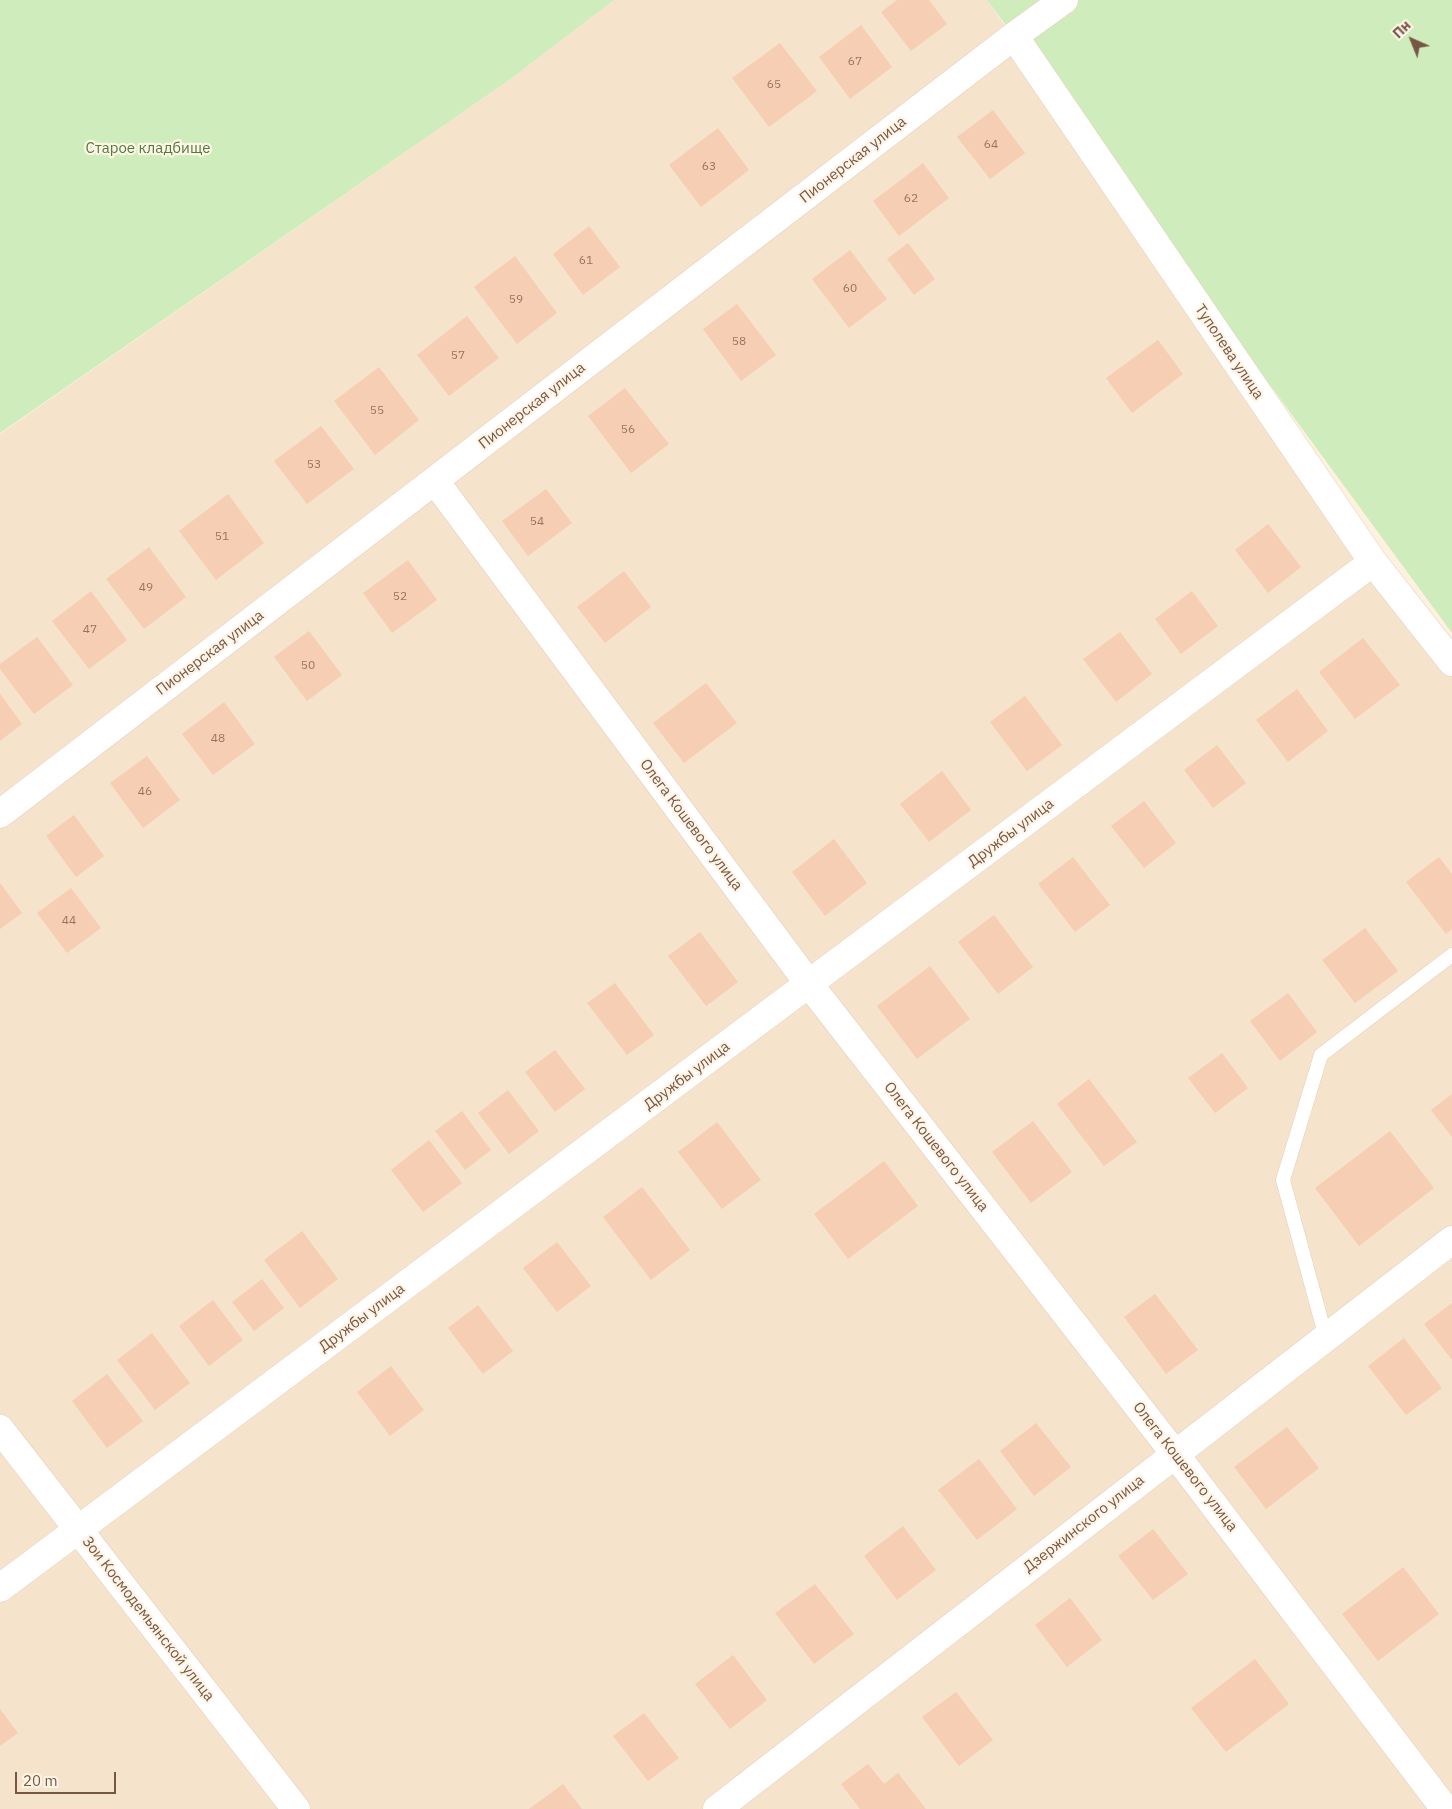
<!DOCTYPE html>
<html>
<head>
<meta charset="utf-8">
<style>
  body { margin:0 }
  #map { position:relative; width:1452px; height:1809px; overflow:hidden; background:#fef2de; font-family:"IBM Plex Sans",sans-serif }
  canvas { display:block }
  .north { position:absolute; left:1387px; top:15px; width:50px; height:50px; -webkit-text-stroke:4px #fff5e6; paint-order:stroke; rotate:316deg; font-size:14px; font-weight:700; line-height:20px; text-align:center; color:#765644 }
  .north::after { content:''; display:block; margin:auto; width:18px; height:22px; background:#765644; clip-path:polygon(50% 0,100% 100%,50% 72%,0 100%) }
  .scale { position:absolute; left:15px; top:1772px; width:101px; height:22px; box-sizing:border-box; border:2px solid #765644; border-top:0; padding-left:6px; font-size:15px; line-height:18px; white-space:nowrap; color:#765644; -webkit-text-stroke:4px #fff5e6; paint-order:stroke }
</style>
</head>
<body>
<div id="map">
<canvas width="1452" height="1809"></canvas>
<div class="north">Пн</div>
<div class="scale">20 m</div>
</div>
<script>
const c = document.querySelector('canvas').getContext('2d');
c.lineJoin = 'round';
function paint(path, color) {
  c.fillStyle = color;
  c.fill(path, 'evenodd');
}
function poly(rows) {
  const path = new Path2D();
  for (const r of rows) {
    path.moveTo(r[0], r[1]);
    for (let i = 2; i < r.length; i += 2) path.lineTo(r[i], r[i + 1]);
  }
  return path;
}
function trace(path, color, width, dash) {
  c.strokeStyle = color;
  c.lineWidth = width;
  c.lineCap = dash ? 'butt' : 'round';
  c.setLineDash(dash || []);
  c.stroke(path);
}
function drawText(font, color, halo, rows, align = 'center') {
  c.font = font + ' "IBM Plex Sans",sans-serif';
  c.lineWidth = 4.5;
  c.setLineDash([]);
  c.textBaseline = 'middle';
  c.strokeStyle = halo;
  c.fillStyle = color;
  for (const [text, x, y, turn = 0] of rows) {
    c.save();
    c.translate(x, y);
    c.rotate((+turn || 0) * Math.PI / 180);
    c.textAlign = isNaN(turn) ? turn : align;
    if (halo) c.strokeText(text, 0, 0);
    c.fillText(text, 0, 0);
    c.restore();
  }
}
const residential = poly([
  [614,0,987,0,1452,662,1452,1809,0,1809,0,434,512,78]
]);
const green = poly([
  [0,0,614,0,512,78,0,433],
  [987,0,1452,0,1452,633,1014,36]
]);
const building = poly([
  [897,0,929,0,947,24,911,51,881,12],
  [861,25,892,67,850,99,819,57],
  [780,43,817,91,769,127,732,78],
  [993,110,1025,153,990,179,957,137],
  [718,128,749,170,701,207,669,165],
  [923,163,949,198,899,236,873,201],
  [589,226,620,267,583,295,553,254],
  [908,243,935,279,914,295,887,259],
  [850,250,887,299,849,328,812,279],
  [515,256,557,313,517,344,474,287],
  [737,304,776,355,741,381,703,329],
  [467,316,499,358,449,396,417,355],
  [1158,340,1183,374,1132,413,1106,378],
  [379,367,419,420,375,455,334,401],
  [625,388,669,444,631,473,588,416],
  [321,426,354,469,307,504,274,461],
  [546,489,572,523,528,556,502,521],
  [228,494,264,543,216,580,179,531],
  [1268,524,1301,567,1268,593,1235,550],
  [149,547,186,597,144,629,106,579],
  [408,560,437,600,392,633,363,593],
  [624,571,651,607,605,643,577,607],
  [91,591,127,640,89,669,52,621],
  [1192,591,1218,626,1181,654,1155,619],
  [309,631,342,675,307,701,274,657],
  [1120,632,1152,674,1116,702,1083,659],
  [37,637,73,685,34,714,0,669,0,664],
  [1363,638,1400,685,1355,719,1319,672],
  [706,683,737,723,684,763,653,723],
  [1297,689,1328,731,1288,762,1256,720],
  [0,694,22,724,0,741],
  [1025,696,1062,745,1027,771,990,722],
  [224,702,255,744,213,775,182,734],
  [1217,745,1246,783,1213,808,1184,770],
  [147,756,180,800,143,828,110,783],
  [942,771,971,810,929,842,900,804],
  [1144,801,1176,843,1144,868,1111,826],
  [74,815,104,856,76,877,46,836],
  [834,839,867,883,825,916,792,872],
  [1073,857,1110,905,1075,932,1038,884],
  [1439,857,1452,874,1452,929,1446,934,1406,882],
  [0,883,22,913,0,929],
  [71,888,101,928,67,953,37,913],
  [994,915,1033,967,998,994,958,942],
  [1365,928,1398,971,1355,1003,1322,960],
  [700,932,738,982,706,1006,668,956],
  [930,966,970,1019,917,1059,877,1006],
  [615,983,654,1035,627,1055,587,1003],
  [1288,993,1317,1032,1280,1061,1250,1021],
  [555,1050,585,1089,555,1112,525,1072],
  [1222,1053,1248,1088,1215,1113,1188,1078],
  [1089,1079,1137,1142,1104,1166,1057,1104],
  [508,1090,539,1131,509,1154,478,1113],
  [1452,1094,1452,1137,1431,1110],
  [462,1111,491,1150,465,1170,435,1131],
  [1033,1121,1072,1172,1031,1203,992,1152],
  [717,1122,761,1180,722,1209,678,1152],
  [1390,1131,1434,1188,1359,1246,1315,1188],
  [429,1140,462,1183,423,1212,391,1170],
  [884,1161,918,1206,848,1259,814,1214],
  [642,1187,690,1250,651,1280,603,1217],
  [302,1231,338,1279,300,1308,264,1260],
  [557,1242,591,1286,557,1312,523,1268],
  [262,1279,284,1308,254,1331,232,1302],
  [1155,1294,1198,1350,1166,1374,1124,1317],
  [213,1300,243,1340,209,1366,179,1326],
  [1452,1303,1452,1360,1424,1324],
  [478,1305,513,1351,483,1374,448,1328],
  [152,1333,190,1383,155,1410,117,1360],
  [1404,1338,1442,1388,1406,1415,1368,1366],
  [391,1366,424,1410,390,1436,357,1392],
  [107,1374,143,1421,107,1448,72,1401],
  [1036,1423,1071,1467,1034,1496,1000,1451],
  [1287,1427,1319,1468,1266,1509,1234,1467],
  [979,1459,1017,1509,977,1540,938,1490],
  [903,1526,936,1570,897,1600,864,1556],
  [1153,1529,1188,1574,1153,1600,1118,1556],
  [1403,1567,1439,1614,1378,1661,1342,1614],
  [815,1584,854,1634,814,1664,775,1613],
  [1070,1598,1102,1640,1067,1667,1035,1625],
  [733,1655,767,1700,730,1729,695,1684],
  [1255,1659,1289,1704,1226,1752,1191,1708],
  [956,1692,993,1740,959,1766,922,1717],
  [0,1709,18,1733,0,1746],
  [644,1713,679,1758,648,1781,613,1736],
  [868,1764,884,1784,898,1773,926,1809,860,1809,841,1784],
  [563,1784,582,1809,529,1809]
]);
const service = poly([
  [1326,1338,1283,1180,1321,1055,1452,955]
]);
const minor = poly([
  [1014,36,1373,562,1452,662],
  [435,481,809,984,1175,1454,1445,1809],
  [0,814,1014,36,1064,0],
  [0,1429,296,1809],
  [0,1588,1373,562],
  [717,1809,1452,1240]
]);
const numberNames = [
  ["67",855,62],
  ["65",774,85],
  ["64",991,145],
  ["63",709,167],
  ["62",911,199],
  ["61",586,261],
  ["60",850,289],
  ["59",516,300],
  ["58",739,342],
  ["57",458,356],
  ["55",377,411],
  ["56",628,430],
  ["53",314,465],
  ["54",537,522],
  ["51",222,537],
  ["49",146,588],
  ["52",400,597],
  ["47",90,630],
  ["50",308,666],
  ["48",218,739],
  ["46",145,792],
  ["44",69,921]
];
const parkNames = [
  ["Старое кладбище",148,149]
];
const streetNames = [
  ["Пионерская улица",853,160,-38],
  ["Туполева улица",1229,352,56],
  ["Пионерская улица",532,406,-38],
  ["Пионерская улица",210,653,-37],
  ["Олега Кошевого улица",691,825,53],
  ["Дружбы улица",1011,833,-37],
  ["Дружбы улица",687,1076,-37],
  ["Олега Кошевого улица",936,1147,52],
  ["Дружбы улица",362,1318,-37],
  ["Олега Кошевого улица",1185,1467,52],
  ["Дзержинского улица",1084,1524,-38],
  ["Зои Космодемьянской улица",148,1619,52]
];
paint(residential, '#f6e3cc');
paint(green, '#cfecbc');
paint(building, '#f6ceb3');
trace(service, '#e5cfbd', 15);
trace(minor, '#e5cfbd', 29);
trace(service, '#fff', 14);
trace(minor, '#fff', 28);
drawText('12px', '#967460', null, numberNames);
drawText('15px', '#4e7d3b', '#fff5e6', parkNames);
drawText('15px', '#765644', '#fff5e6', streetNames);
</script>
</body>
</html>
